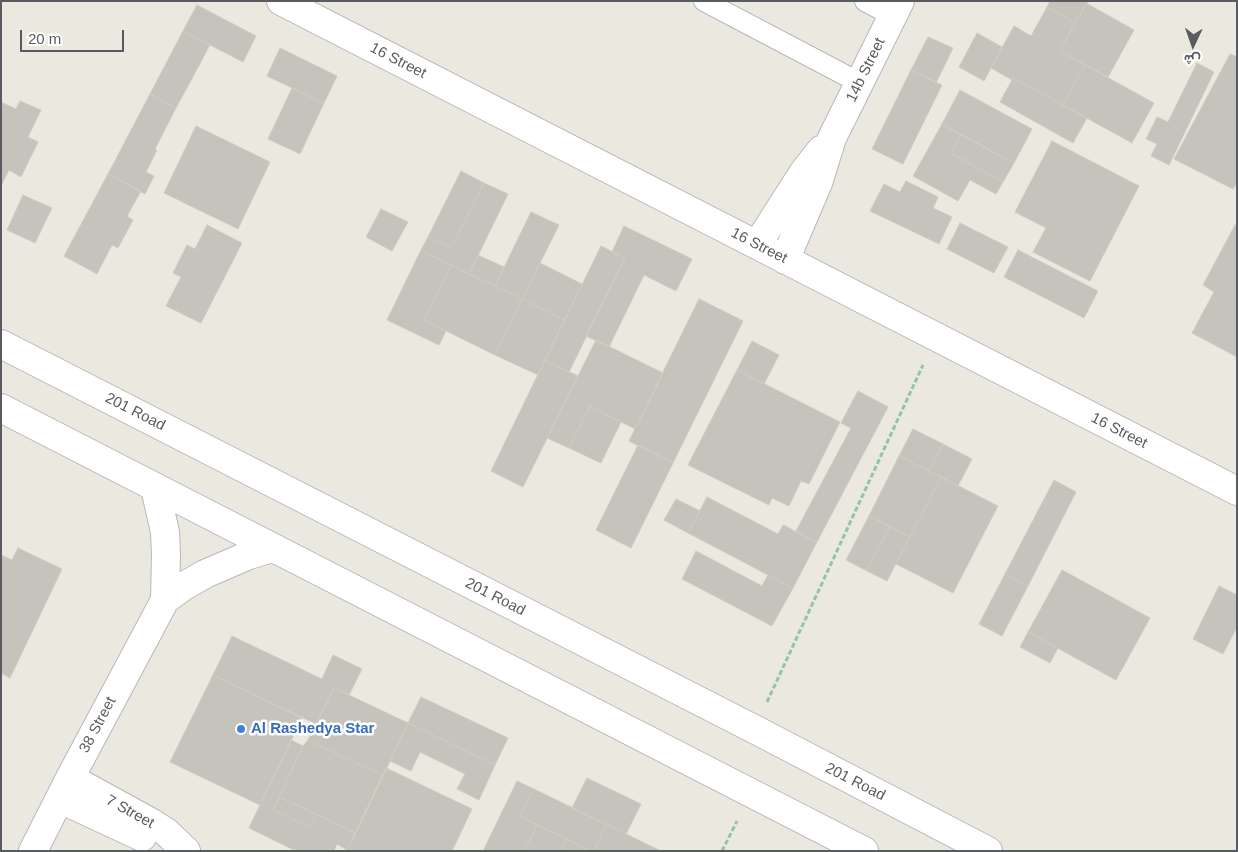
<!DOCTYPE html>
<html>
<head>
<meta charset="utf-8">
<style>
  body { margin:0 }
  #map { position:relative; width:1238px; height:852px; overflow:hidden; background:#ebe9df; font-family:Arial,Vazirmatn,sans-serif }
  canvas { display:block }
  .frame { position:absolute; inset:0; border:2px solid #585b60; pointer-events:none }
  .north { position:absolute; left:1168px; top:20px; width:50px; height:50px; -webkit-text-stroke:4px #fff; paint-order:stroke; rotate:183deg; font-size:14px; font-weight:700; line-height:20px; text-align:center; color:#585b60 }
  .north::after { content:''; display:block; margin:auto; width:18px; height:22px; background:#585b60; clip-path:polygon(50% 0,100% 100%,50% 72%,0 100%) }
  .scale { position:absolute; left:20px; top:30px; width:104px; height:22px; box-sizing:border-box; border:2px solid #585b60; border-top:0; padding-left:6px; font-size:15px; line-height:18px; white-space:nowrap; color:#585b60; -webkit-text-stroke:4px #fff; paint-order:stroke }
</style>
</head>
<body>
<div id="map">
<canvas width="1238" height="852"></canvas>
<div class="frame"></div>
<div class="north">ش</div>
<div class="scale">20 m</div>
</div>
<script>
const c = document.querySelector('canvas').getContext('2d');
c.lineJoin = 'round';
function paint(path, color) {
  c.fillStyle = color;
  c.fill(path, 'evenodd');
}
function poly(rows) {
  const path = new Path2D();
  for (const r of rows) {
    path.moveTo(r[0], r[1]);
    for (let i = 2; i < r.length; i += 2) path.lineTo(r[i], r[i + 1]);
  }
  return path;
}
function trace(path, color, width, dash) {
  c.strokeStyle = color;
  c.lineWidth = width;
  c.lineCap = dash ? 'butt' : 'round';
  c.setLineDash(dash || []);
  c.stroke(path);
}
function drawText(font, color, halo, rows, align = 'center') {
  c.font = font + ' Arial,sans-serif';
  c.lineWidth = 5;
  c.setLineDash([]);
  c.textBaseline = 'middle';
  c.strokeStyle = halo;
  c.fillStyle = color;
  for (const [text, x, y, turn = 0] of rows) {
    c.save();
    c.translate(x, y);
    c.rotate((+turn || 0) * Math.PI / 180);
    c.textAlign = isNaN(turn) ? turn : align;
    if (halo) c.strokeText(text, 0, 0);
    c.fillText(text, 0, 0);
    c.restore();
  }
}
const building = poly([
  [1050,1,1088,1,1075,23,1047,7,1050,1],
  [1086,3,1134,30,1108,77,1060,51,1086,3],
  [197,5,256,36,243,62,183,31,197,5],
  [1047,7,1075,23,1060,51,1085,65,1063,105,1013,78,1012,80,991,68,1014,26,1031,36,1047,7],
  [183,31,210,45,176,108,150,94,183,31],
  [977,33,1002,47,984,81,959,67,977,33],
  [928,37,953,48,936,83,911,70,928,37],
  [280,48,337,76,324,103,267,76,280,48],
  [1230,54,1237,57,1237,183,1233,189,1174,159,1230,54],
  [1197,63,1214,72,1169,165,1151,156,1157,144,1146,139,1157,117,1168,122,1197,63],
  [1085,65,1154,103,1132,143,1063,105,1085,65],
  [911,70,942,85,903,164,872,149,911,70],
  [1013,78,1087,118,1073,143,1000,102,1013,78],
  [292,88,324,103,300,154,268,139,292,88],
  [960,90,1032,129,1014,163,942,124,960,90],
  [150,94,176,108,155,149,157,150,146,172,154,176,145,194,108,174,150,94],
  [20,101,41,110,28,137,38,142,21,177,9,170,1,186,1,102,16,109,20,101],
  [942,124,961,135,951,153,1003,182,996,194,970,180,958,201,913,176,942,124],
  [196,126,270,162,238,229,164,193,196,126],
  [961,135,1014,163,1003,182,951,153,961,135],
  [1052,141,1139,186,1090,281,1033,252,1046,228,1015,212,1052,141],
  [461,171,484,183,451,248,428,237,461,171],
  [108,174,141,191,127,216,133,220,118,248,112,245,97,274,64,256,108,174],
  [906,181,938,197,933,208,952,217,939,244,870,211,884,184,900,192,906,181],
  [484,183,508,194,469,274,421,250,428,237,451,248,484,183],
  [23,195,52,208,35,243,7,230,23,195],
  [381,209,408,222,392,251,366,237,381,209],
  [531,212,559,225,522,299,495,286,531,212],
  [960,223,1008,247,994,273,947,249,960,223],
  [207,225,242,243,201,323,166,306,181,277,173,273,187,245,195,249,207,225],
  [1235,225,1237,226,1237,357,1192,333,1214,292,1203,285,1235,225],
  [624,226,692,259,676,291,644,275,609,347,586,336,625,258,612,252,624,226],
  [601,246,625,258,569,372,545,360,601,246],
  [421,250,451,265,424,320,446,331,439,345,387,320,421,250],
  [1018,250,1098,291,1084,318,1004,277,1018,250],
  [478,255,504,267,495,286,469,274,478,255],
  [540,263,582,284,565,320,522,299,540,263],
  [451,265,522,299,495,355,424,320,451,265],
  [522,299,565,320,538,375,495,355,522,299],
  [699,299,743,321,673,463,629,441,699,299],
  [596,340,663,373,635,429,590,406,569,448,547,438,596,340],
  [752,341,779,355,764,384,737,370,752,341],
  [545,360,578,376,523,487,491,471,545,360],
  [737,370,840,422,809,484,801,481,789,506,772,498,769,505,688,465,737,370],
  [858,391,888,407,817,542,796,531,851,428,841,423,858,391],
  [590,406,621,422,601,463,569,448,590,406],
  [913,429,943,444,929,471,899,456,913,429],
  [943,444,972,459,958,486,929,471,943,444],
  [638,445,673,463,631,548,596,530,638,445],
  [899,456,941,477,910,537,869,516,899,456],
  [941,477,998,506,953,593,896,564,941,477],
  [1054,480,1076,492,1028,586,1005,574,1054,480],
  [707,497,778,534,783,525,817,542,793,588,688,533,707,497],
  [676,499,700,511,688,533,664,520,676,499],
  [869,516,890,526,867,571,846,560,869,516],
  [890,526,910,537,887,581,867,571,890,526],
  [18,548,62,569,10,678,1,673,1,555,12,560,18,548],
  [696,551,762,586,768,575,793,588,772,626,682,579,696,551],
  [1062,570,1150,618,1116,680,1028,632,1062,570],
  [1005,574,1028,586,1002,636,979,624,1005,574],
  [1219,586,1237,595,1237,627,1223,654,1193,639,1219,586],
  [1028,632,1058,648,1050,663,1020,647,1028,632],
  [232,636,322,679,333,655,362,669,349,695,334,688,316,724,213,675,232,636],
  [213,675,302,718,260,805,170,762,213,675],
  [334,688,408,723,383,776,308,740,334,688],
  [421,697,508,738,495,765,408,723,421,697],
  [408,723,495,765,479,800,457,789,465,774,420,752,411,771,390,761,408,723],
  [291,740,303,746,273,810,309,827,316,814,356,833,347,850,337,844,334,851,296,851,249,828,291,740],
  [308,740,383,776,356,833,279,797,303,746,308,740],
  [386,768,472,809,452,851,350,851,347,850,386,768],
  [587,778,641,804,626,834,572,808,587,778],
  [517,781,534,789,520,816,537,825,524,851,483,851,517,781],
  [534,789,606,824,594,851,590,851,520,816,534,789],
  [279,797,316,814,309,827,273,810,279,797],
  [606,824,626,834,661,851,594,851,606,824],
  [537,825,567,839,561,851,524,851,537,825],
  [567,839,590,851,561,851,567,839]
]);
const path = poly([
  [767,702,923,365],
  [722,851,737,821]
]);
const lane = poly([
  [704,1,860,83],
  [865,1,893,16]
]);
const street = poly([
  [281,1,1237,491],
  [757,245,803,173,821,150],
  [785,260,818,183,832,138,900,1],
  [70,778,152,823,166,832,186,851],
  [60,799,142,837]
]);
const secondary = poly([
  [1,344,754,729,988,851],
  [1,408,864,851],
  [165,600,184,586,205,574,249,555,272,548],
  [33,851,70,778,165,600,166,554,165,532,155,488]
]);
const markers = [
  [241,729,5,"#3f7fe0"]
];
const streetNames = [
  ["16 Street",398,61,27],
  ["14b Street",866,70,-64],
  ["16 Street",759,246,27],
  ["201 Road",135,412,27],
  ["16 Street",1119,431,27],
  ["201 Road",495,597,27],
  ["38 Street",98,725,-62],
  ["201 Road",855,782,27],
  ["7 Street",130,812,29]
];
const shopNames = [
  ["Al Rashedya Star",251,729]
];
paint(building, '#c6c3bc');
trace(building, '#d0cbbe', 1);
trace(lane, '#b5b7bc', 22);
trace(street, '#b5b7bc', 30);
trace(secondary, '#b5b8be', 30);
trace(path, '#94c4a4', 3, [5, 2.5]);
trace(lane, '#fff', 20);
trace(street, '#fff', 28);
trace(secondary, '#fff', 28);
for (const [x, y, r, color] of markers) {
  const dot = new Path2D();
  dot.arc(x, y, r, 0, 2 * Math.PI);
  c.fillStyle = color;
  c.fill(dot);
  trace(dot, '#fff', 2);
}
drawText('15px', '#585b60', '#fff', streetNames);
drawText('bold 15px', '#366cbe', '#fff', shopNames, 'left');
</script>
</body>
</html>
